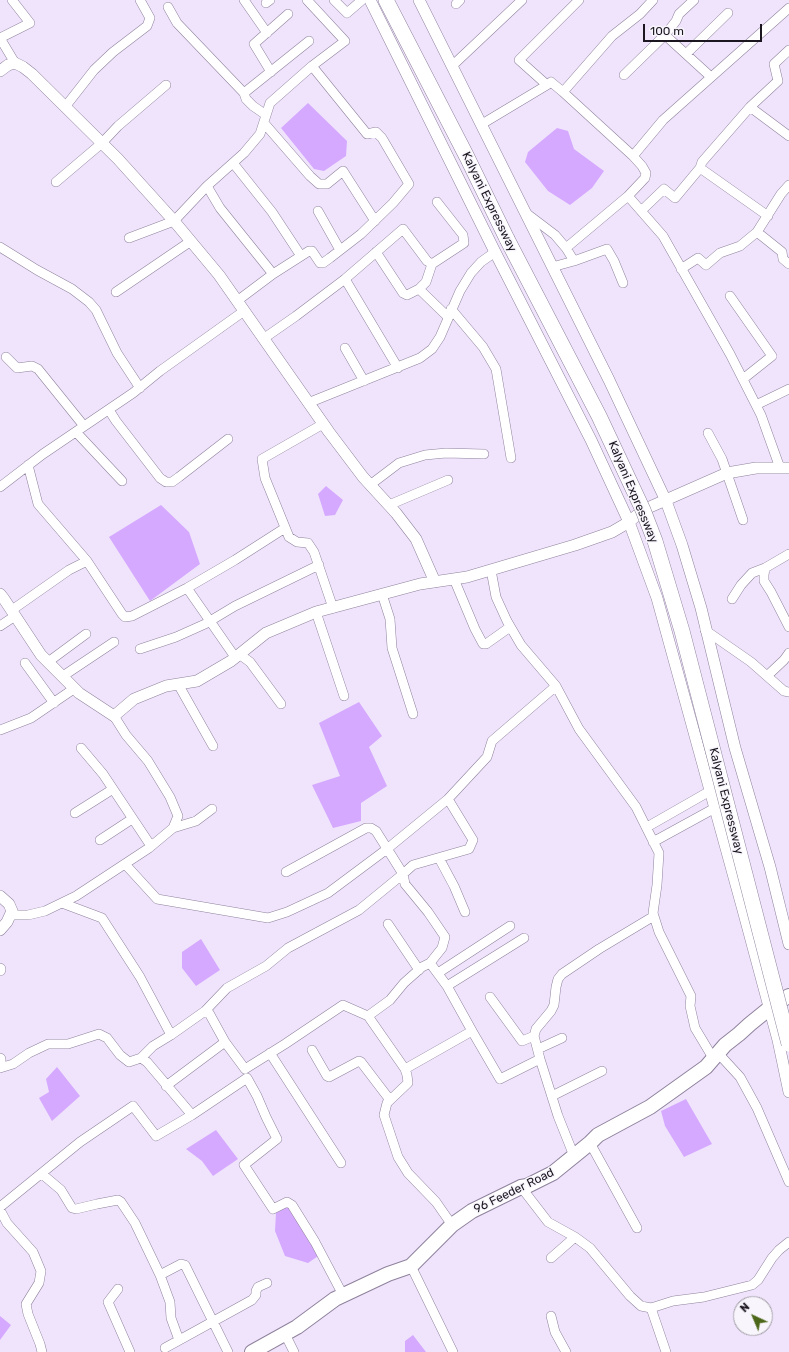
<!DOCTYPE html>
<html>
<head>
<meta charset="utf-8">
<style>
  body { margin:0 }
  #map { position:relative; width:789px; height:1352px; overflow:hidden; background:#f0e4fc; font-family:Rubik,sans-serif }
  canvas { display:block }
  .north { position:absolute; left:733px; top:1296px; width:40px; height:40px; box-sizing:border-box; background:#f8f6fc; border:1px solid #a09ca4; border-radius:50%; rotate:316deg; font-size:11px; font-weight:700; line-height:16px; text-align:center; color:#1b1620 }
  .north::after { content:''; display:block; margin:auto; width:14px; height:18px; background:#4c6719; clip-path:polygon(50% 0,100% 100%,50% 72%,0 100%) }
  .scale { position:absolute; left:643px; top:24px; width:119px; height:18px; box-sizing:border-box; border:2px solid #1b1620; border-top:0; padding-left:5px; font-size:12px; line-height:14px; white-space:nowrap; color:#1b1620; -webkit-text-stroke:3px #f8f6fc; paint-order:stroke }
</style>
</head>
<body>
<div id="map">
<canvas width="789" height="1352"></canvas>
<div class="north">N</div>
<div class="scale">100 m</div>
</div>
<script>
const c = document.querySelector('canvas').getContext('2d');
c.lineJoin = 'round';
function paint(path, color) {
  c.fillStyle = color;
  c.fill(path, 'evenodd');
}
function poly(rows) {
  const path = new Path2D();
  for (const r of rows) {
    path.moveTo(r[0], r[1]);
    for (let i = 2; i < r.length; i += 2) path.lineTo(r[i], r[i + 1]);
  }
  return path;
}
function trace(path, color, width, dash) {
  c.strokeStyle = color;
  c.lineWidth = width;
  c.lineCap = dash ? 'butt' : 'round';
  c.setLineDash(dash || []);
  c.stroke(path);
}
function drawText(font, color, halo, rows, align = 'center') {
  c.font = font + ' Rubik,sans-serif';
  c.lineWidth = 3;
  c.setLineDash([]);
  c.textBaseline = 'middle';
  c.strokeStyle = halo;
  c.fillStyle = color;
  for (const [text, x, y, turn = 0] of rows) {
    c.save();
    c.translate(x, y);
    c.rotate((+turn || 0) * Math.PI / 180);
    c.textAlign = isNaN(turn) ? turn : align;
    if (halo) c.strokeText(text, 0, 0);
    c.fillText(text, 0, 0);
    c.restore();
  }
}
const water = poly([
  [308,103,347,141,346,156,324,171,314,169,281,128],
  [557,128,568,131,574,149,604,171,592,188,570,205,548,191,525,162,528,152],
  [326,486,343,500,335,515,325,516,318,494],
  [161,505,189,532,200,564,150,601,109,537],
  [359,702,382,736,369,747,387,786,361,803,361,821,333,828,312,785,340,776,319,723],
  [201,939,220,970,196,986,182,968,182,952],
  [57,1067,80,1096,52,1121,39,1098,49,1092,46,1079],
  [686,1099,712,1144,684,1157,665,1126,661,1111],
  [216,1130,238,1159,213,1176,202,1161,186,1149],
  [287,1207,294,1209,324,1252,308,1263,285,1256,275,1231,276,1213],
  [0,1316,11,1325,0,1340],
  [413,1335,426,1352,405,1352,405,1341]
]);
const minor = poly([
  [12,0,30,23,0,38,15,63],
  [244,0,267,33],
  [307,0,345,41,312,66],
  [334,0,347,13,362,0],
  [266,3,270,0],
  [456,4,460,0],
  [168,7,177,23,244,93,246,99,253,106,266,115],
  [665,35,676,21,679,14,694,0],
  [789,50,774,64,778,81,750,107,789,136],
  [686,54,728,13],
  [452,66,522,0],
  [271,72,254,44,288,14],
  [624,75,665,35,711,77],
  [547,85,551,82,563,92,612,36,640,14,653,0],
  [563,92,633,156],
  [244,93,309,41],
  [65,107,94,70,113,52,147,26,150,18,140,0],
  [264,123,310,176,319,184,327,184,343,171,375,221],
  [482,124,547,85,519,60,579,0],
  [233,163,272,212,301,256],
  [700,168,768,216],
  [56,182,102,143,118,126,166,85],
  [207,186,220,208,273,274],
  [318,211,340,250],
  [641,211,664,189,675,198,700,168,702,162,750,107],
  [526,213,555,235,566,248,574,261],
  [757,232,782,252,783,259,789,264],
  [129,238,174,221,207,186,244,153,260,134,270,103,312,66,367,134,376,132,382,138,409,184,393,203,361,234,330,258,323,263,320,263,312,251,309,251,273,274,237,301],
  [0,247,37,270,72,289,89,302,96,310,117,353,140,388],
  [566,248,628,196],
  [376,252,403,293,407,295,419,289],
  [432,264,464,243,463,235,437,202],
  [552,267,574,261,607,249,614,261,623,283],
  [681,269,698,258,706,265,720,253,740,246,757,232,781,194,789,185],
  [345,279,398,368],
  [116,292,191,241],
  [730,296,772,356,743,379],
  [451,309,483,347,496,369,511,458],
  [263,339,296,316,345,279,403,229,427,261,432,264,426,282,419,289,448,317],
  [345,348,364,381],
  [6,357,17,368,32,366,38,369,84,426],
  [308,403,420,358,432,349,440,337,460,291,471,273,481,262,495,252],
  [756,405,789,389],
  [109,410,116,421,160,478,166,482,172,482,179,477,228,439],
  [323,424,262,459,265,478,289,537,297,542,308,543,314,552,333,608],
  [76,432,122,481],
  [708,433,722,459,743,520],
  [28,465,38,504,87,561],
  [780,468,761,415,730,354,663,236,628,196,645,178,646,173,642,166,633,156,663,120,789,8],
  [370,485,399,463,425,455,446,453,484,454],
  [0,487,43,454,133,393,160,371,244,311],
  [389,505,448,480],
  [789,554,765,568,764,575,764,581,771,592,789,627],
  [454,579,475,629,483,644,486,644,510,627],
  [187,588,235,657],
  [382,594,390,619,392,648,413,714],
  [732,599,741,585,752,573,765,568],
  [12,610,69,570,87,561,122,614,125,617,132,616,187,588,235,560,285,528],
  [316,612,344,696],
  [0,626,15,616],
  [705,630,751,662,784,691,789,692],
  [140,649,176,637,205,624,235,606,319,565],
  [239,654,250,662,281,704],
  [48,662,86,634],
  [25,663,54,703],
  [63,676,114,642],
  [767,676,784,660,789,653],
  [178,684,213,746],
  [556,686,579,729,636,807,659,853,657,885,653,913,659,932,691,996,690,1006,695,1028,713,1058],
  [0,730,31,718,75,688],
  [81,748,103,774,151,846],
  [75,813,113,789],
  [647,827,710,791],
  [173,828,196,821,212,809],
  [100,840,132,819],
  [653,842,715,808],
  [439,858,454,886,465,912],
  [125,864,157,899,268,918,287,912,328,893,387,849,448,799],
  [62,903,102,918,140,977,171,1035,205,1011,209,1013,225,1042],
  [11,915,28,915,45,911,76,896,149,848,173,828,178,816,170,797,148,761,126,735,114,716],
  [388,924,419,970],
  [438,973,510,926],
  [447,986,524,938],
  [490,997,522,1041,534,1036],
  [205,1011,227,988,266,966,288,948,359,910,403,874,376,831,371,828,366,828,286,872],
  [368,1016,405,1069,407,1075,408,1083,387,1103,384,1115,398,1157,408,1173,436,1202,452,1225],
  [472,1031,500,1079,540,1059],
  [538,1049,562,1038],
  [312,1050,327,1076,329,1077,359,1061,361,1062,390,1100],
  [717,1052,740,1077,757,1108,789,1182],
  [270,1053,341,1163],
  [141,1058,153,1046,171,1035],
  [0,1068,13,1064,29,1053,48,1044,68,1044,99,1034,107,1038,120,1055,129,1062,141,1058,147,1062,192,1115,247,1078,257,1096,266,1117,277,1139,244,1165,273,1209,287,1202,292,1205,315,1242,343,1295],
  [405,1069,472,1031,447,986,430,963],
  [166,1086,225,1042,245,1069,285,1044,343,1005,368,1016,390,1000,404,983,422,967,430,963,442,948,445,937,428,912,405,884,403,874,413,865,469,849,473,840,448,799,487,757,492,741,556,686,521,645,507,621,496,597,491,570],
  [552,1096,602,1071],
  [590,1143,637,1228],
  [574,1156,558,1116,540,1059,534,1036,536,1029,551,1011,554,1005,556,987,558,979,562,974,599,949,654,916],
  [42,1174,61,1190,72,1208,76,1209,97,1204,118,1200,121,1202,135,1223,160,1275,170,1302,171,1318,179,1340],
  [521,1187,548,1222,575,1237,590,1248,630,1296,641,1306,651,1308,666,1352],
  [0,1207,80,1142,133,1106,156,1136,192,1115],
  [0,1210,7,1223,33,1252,41,1271,39,1283,26,1304,28,1314,40,1344,42,1352],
  [551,1258,575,1237],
  [411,1266,453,1352],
  [160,1275,181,1264,185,1265,228,1352],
  [118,1289,108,1302,130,1352],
  [651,1308,673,1301,704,1297,752,1285,758,1280,772,1258,779,1250,789,1242],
  [551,1316,555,1332,566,1352],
  [285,1334,294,1352],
  [165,1348,252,1300,256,1295,256,1291,258,1287,267,1283]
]);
const tertiary = poly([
  [370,0,495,252,591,440,629,522,657,598,743,910,778,1040,789,1092],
  [419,0,609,380,666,501,682,545,701,608,735,748,770,867,789,944],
  [0,71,8,65,15,63,23,67,32,74,118,159,174,221,219,275,329,432,363,477,396,513,416,539,435,582],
  [0,594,4,599,41,655,79,693,114,716,134,699,166,686,197,681,231,661,266,633,316,612,420,584,467,577,575,545,612,532,629,522,643,510,727,473,756,468,789,468],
  [0,896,9,904,12,911,7,922,0,930],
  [0,969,0,970],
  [0,1059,0,1065]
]);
const primary = poly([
  [252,1352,297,1327,335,1299,388,1274,411,1266,452,1225,472,1211,521,1187,527,1186,553,1173,590,1143,598,1135,650,1107,706,1067,725,1045,739,1034,750,1024,776,1003,789,996]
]);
const trunk = poly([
  [386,0,467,157,507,239]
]);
const trunkBridge = poly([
  [507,239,599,416,643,510,655,541,682,631,789,1044]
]);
const streetNames = [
  ["Kalyani Expressway",489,202,64],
  ["Kalyani Expressway",633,492,67],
  ["Kalyani Expressway",726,801,76],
  ["96 Feeder Road",514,1191,-26]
];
paint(water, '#d5a9ff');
trace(minor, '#8f829d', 10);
trace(tertiary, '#8f829d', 12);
trace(primary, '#8f829d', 16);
trace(trunk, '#8f829d', 16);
trace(minor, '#fff', 9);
trace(tertiary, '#fff', 11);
trace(primary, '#fff', 14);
trace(trunk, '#fff', 15);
trace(trunkBridge, '#8f829d', 16, []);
trace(trunkBridge, '#fff', 15);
drawText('12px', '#1b1620', '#f8f6fc', streetNames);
</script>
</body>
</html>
